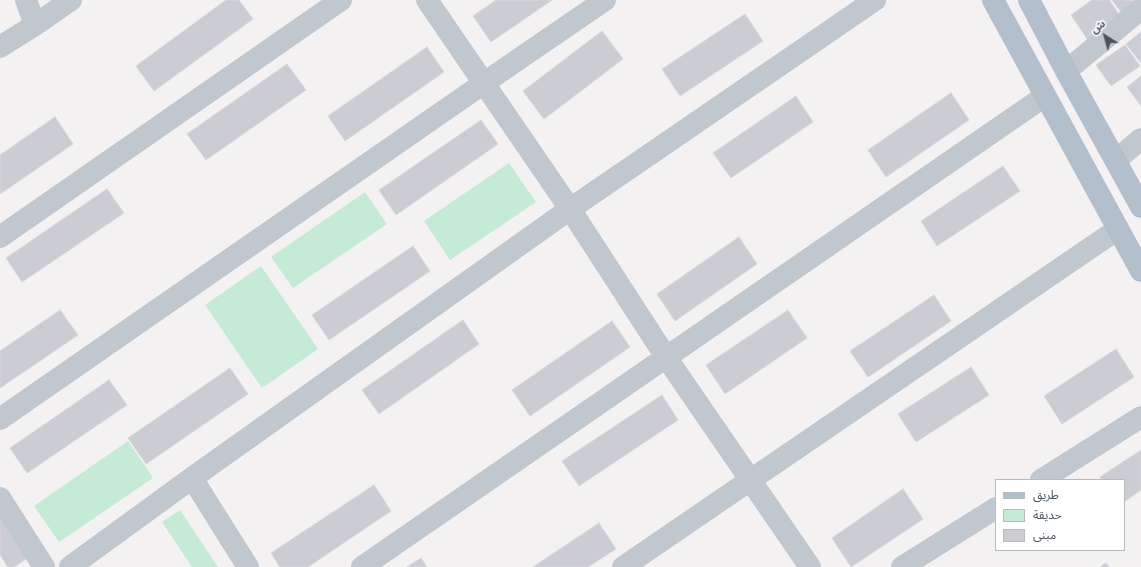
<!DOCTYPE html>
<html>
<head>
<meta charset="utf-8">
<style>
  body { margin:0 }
  #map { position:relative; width:1141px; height:567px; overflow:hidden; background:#f3f1f1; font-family:Helvetica,"Noto Sans Arabic",sans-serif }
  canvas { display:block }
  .legend { position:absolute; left:995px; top:479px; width:130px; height:72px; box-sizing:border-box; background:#fff; border:1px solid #b7babe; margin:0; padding:5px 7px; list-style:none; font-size:12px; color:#4b535d }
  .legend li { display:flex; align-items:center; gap:8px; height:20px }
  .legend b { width:20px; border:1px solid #b7babe }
  .north { position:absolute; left:1085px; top:16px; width:40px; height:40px; -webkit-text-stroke:3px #fff; paint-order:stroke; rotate:323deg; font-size:11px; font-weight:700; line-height:16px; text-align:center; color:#4b535d }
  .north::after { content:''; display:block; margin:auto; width:14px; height:18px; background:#4b535d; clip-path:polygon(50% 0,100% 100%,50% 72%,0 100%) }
</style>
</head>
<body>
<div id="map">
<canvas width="1141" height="567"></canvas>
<ul class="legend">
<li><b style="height:5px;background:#b4bfcc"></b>طريق</li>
<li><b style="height:11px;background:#c5ebd6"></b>حديقة</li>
<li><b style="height:11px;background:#cccdd3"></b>مبنى</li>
</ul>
<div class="north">ش</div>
</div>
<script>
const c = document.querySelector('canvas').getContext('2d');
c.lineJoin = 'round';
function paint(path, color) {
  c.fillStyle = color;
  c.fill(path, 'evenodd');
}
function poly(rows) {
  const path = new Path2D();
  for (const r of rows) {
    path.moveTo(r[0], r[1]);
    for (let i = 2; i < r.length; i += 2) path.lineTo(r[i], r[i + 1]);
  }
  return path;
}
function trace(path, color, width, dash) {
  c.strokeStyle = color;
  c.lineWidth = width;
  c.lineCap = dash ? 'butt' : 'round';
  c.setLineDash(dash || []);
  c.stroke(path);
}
const green = poly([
  [509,163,536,202,450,260,424,221],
  [365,192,387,224,293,288,271,257],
  [261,266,318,349,262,388,205,305],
  [128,441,153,478,59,542,34,506],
  [180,510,218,567,192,567,162,522]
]);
const building = poly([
  [226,0,239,0,253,19,154,91,136,66,226,0],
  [496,0,552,0,491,42,473,16,496,0],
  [1092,0,1109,0,1121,17,1088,40,1071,15,1092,0],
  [1112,0,1132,0,1134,2,1121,12,1112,0],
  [745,14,763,41,680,96,662,69,745,14],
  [602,31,623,59,544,119,523,91,602,31],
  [1141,32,1141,63,1126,44,1141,32],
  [1125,45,1140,66,1111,86,1096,65,1125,45],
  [427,47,444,72,345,141,328,116,427,47],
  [287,64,306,90,206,160,187,134,287,64],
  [1141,76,1141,106,1127,87,1141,76],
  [951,93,969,120,886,177,868,150,951,93],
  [796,96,813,122,731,178,713,153,796,96],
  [55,117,73,144,0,194,0,155,55,117],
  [481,120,498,144,396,215,379,190,481,120],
  [1003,166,1020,191,937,246,921,221,1003,166],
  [107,189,124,213,22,282,6,258,107,189],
  [739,237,757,264,675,321,657,294,739,237],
  [413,246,430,271,329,340,312,315,413,246],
  [934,295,951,321,868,377,850,351,934,295],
  [60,310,78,335,0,388,0,351,60,310],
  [788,310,807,338,725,394,706,365,788,310],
  [463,320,479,344,379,414,362,390,463,320],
  [612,321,630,347,530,416,512,390,612,321],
  [1116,349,1134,377,1062,424,1044,396,1116,349],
  [971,367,989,395,916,442,898,414,971,367],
  [230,368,248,394,146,464,128,438,230,368],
  [109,380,127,405,27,473,10,448,109,380],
  [662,395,678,420,579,486,562,461,662,395],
  [1141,450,1141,490,1124,502,1124,480,1102,480,1100,477,1141,450],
  [374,485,391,511,308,567,280,567,271,553,374,485],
  [903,489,923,519,851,567,832,538,903,489],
  [0,513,29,557,14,567,8,567,0,555,0,513],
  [599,523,616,549,588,567,533,567,599,523],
  [421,558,427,567,407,567,421,558],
  [1106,563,1109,567,1100,567,1106,563]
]);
const minor = poly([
  [26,0,35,25],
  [427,0,570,209,666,357,810,567],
  [0,47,35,25,71,0],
  [1066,71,1141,9],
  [1116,160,1141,139],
  [0,237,341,0],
  [0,419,484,83,605,0],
  [192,478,248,567],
  [1041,480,1141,417],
  [0,498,44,567],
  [70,567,192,478,570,209,875,0],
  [362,567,1045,96],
  [623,567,1118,229],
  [902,567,996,508]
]);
const major = poly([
  [993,0,1141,271],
  [1029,0,1066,71,1141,207]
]);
paint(green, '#c5ebd6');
paint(building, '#cccdd3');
trace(building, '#d6d7dc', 1);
trace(minor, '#c1c7ce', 22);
trace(major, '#b4bfcc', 22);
</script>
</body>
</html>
